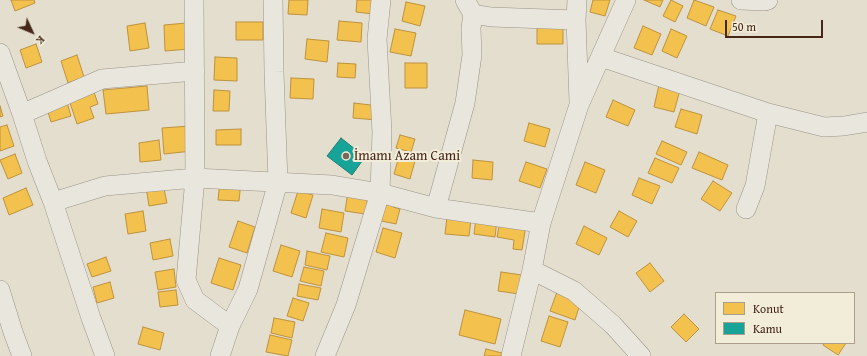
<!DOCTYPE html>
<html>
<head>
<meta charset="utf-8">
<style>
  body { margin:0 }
  #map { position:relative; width:867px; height:356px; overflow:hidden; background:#e3decd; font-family:"Gentium Book Plus",serif }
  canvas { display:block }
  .legend { position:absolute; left:715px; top:292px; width:140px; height:52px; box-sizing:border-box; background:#f2edd9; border:1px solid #ad9d8c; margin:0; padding:5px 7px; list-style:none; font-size:12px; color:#452619 }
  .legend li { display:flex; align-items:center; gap:8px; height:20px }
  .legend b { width:20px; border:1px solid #ad9d8c }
  .north { position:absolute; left:12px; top:12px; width:40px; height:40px; -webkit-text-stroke:3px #f2edd9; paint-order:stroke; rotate:134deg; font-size:11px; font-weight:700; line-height:16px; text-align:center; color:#452619 }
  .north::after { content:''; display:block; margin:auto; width:14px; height:18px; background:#452619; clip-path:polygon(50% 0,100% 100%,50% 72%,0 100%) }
  .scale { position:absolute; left:725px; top:20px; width:98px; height:18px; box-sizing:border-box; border:2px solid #452619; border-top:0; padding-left:5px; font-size:12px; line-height:14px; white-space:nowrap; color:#452619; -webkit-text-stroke:3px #f2edd9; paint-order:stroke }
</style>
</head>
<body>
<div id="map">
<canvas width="867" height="356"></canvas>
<ul class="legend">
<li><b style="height:11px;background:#f2c14e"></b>Konut</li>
<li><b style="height:11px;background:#17a398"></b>Kamu</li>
</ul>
<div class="north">K</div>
<div class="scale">50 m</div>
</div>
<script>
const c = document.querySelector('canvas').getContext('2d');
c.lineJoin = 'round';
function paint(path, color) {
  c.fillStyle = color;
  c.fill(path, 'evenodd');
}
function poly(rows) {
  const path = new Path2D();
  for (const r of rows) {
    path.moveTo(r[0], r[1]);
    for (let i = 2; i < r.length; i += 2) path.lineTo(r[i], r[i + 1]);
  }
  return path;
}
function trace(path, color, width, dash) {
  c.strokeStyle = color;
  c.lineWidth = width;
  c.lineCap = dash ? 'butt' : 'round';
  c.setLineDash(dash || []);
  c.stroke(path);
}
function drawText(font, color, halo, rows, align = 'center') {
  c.font = font + ' "Gentium Book Plus",serif';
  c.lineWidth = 4;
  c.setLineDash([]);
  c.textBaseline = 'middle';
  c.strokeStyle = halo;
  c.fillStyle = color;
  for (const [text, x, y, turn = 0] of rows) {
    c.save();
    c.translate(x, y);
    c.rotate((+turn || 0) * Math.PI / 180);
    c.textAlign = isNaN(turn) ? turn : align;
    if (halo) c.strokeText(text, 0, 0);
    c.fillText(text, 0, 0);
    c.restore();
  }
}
const homes = poly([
  [11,0,34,0,35,3,15,11,11,0],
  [289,0,308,0,307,15,288,14,289,0],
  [357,0,375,0,373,14,356,12,357,0],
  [593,0,610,0,605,16,590,12,593,0],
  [644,0,663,0,660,7,644,0],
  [671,0,683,6,675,22,663,16,671,0],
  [694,0,714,7,706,26,687,18,694,0],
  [406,2,425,6,420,26,402,21,406,2],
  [718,10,736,16,728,36,710,29,718,10],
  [339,21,362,23,361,42,337,40,339,21],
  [236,22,263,22,263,40,236,40,236,22],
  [537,22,563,22,563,44,537,44,537,22],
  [145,23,149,48,130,51,127,26,145,23],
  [187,23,189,49,165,51,164,25,187,23],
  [643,26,661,34,652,55,634,48,643,26],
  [395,29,416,33,411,56,390,52,395,29],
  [671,29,687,36,677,58,662,51,671,29],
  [307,39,329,41,327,62,305,59,307,39],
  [36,44,42,62,26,68,20,50,36,44],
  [77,55,84,77,68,83,61,61,77,55],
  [215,57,237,58,237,81,214,80,215,57],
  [338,63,356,64,355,78,337,77,338,63],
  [405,63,427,63,427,88,405,88,405,63],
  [291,78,314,79,313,99,290,98,291,78],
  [659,85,680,90,674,112,654,107,659,85],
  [147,86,149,110,106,114,103,90,147,86],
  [93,89,98,104,90,107,94,118,77,124,68,97,93,89],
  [214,90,230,91,229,111,213,111,214,90],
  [66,99,71,116,51,122,46,105,66,99],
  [613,100,635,110,628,126,606,117,613,100],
  [354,103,379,106,377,120,353,118,354,103],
  [0,106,3,116,0,117,0,106],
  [681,109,702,115,697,134,675,127,681,109],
  [529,123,550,129,545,147,524,141,529,123],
  [7,125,14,146,0,151,0,127,7,125],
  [190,126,192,151,164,154,162,128,190,126],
  [241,129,241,145,216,145,216,130,241,129],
  [400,135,415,139,411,152,396,148,400,135],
  [159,140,161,160,140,162,139,143,159,140],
  [662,141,687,152,681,165,656,154,662,141],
  [699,152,728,165,722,180,692,168,699,152],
  [15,154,22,173,8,179,0,160,15,154],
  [399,156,415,161,410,179,394,174,399,156],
  [655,158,679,168,672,183,648,173,655,158],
  [473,160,493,162,492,180,472,178,473,160],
  [526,162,547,169,540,188,519,181,526,162],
  [585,162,605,170,596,193,576,185,585,162],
  [639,178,660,186,652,204,632,195,639,178],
  [220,181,241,182,239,201,218,200,220,181],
  [713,181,732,193,720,211,701,199,713,181],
  [163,184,167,203,149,206,146,187,163,184],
  [26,188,33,205,9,215,3,198,26,188],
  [298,191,313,195,306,218,291,213,298,191],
  [348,192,368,195,365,214,345,211,348,192],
  [383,197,395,200,393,207,400,209,396,224,377,220,383,197],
  [322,209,344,213,341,232,319,228,322,209],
  [143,211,146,231,128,234,125,214,143,211],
  [619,211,637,221,628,237,610,227,619,211],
  [447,217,471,220,469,236,445,234,447,217],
  [476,218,497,221,495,237,474,234,476,218],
  [238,221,255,227,247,253,229,247,238,221],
  [500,221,526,225,522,250,513,249,514,240,497,237,500,221],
  [584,226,607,238,599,255,576,244,584,226],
  [383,228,402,233,395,258,376,252,383,228],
  [326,233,348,238,344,257,321,252,326,233],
  [170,239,173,256,153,260,150,243,170,239],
  [281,245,300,251,292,277,273,271,281,245],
  [307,251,330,256,327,270,305,265,307,251],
  [106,257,111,271,92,277,87,264,106,257],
  [219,258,241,265,233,290,211,283,219,258],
  [650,263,664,281,650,292,636,273,650,263],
  [304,267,324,271,321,286,300,281,304,267],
  [174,269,176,287,158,290,155,272,174,269],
  [501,272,522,275,519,294,498,291,501,272],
  [110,282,114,298,97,303,93,287,110,282],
  [299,284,321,288,318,300,297,296,299,284],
  [176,290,178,305,160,307,158,292,176,290],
  [557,292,581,301,575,320,550,311,557,292],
  [293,298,309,303,303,321,287,316,293,298],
  [465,310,501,319,495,344,459,335,465,310],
  [684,314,699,329,686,342,671,327,684,314],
  [549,316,568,322,560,347,541,341,549,316],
  [274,318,295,322,292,338,271,333,274,318],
  [143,327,164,333,160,350,138,344,143,327],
  [270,335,292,340,288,356,266,352,270,335],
  [824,343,846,343,838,355,823,345,824,343],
  [486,349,502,353,501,356,484,356,486,349]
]);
const public = poly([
  [341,138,365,157,352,175,327,156,341,138]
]);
const minor = poly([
  [194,0,195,178,186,280,195,300,230,326],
  [577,0,576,20,579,102],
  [741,0,765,1,768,0],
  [473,14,491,17,576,20],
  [0,53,22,114,37,161,53,202,91,318,105,356],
  [601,57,768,113,824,127,844,126,867,122],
  [22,114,102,79,195,71],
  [53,202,105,186,195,178,332,185,380,193,436,208,541,223],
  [436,208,465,103,472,55,471,28,473,14,465,0],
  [746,209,755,186,768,113],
  [532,270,574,291,613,325,641,356],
  [0,290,13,332,22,356],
  [220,356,230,326,248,289,278,182,274,72,273,0],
  [325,356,346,305,380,193,382,132,377,39,381,0],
  [511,356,532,270,541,223,579,105,626,0]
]);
const markers = [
  [346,156,4,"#7c6658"]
];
const poiNames = [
  ["İmamı Azam Cami",354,156]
];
paint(homes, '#f2c14e');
trace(homes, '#be923e', 1);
paint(public, '#17a398');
trace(public, '#257e72', 1);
trace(minor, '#9b9489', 20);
trace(minor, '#e9e6de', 19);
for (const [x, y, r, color] of markers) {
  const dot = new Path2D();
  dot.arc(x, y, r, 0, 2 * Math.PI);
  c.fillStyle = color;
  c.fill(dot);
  trace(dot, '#f2edd9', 1.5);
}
drawText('14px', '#452619', '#f2edd9', poiNames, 'left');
</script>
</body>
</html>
